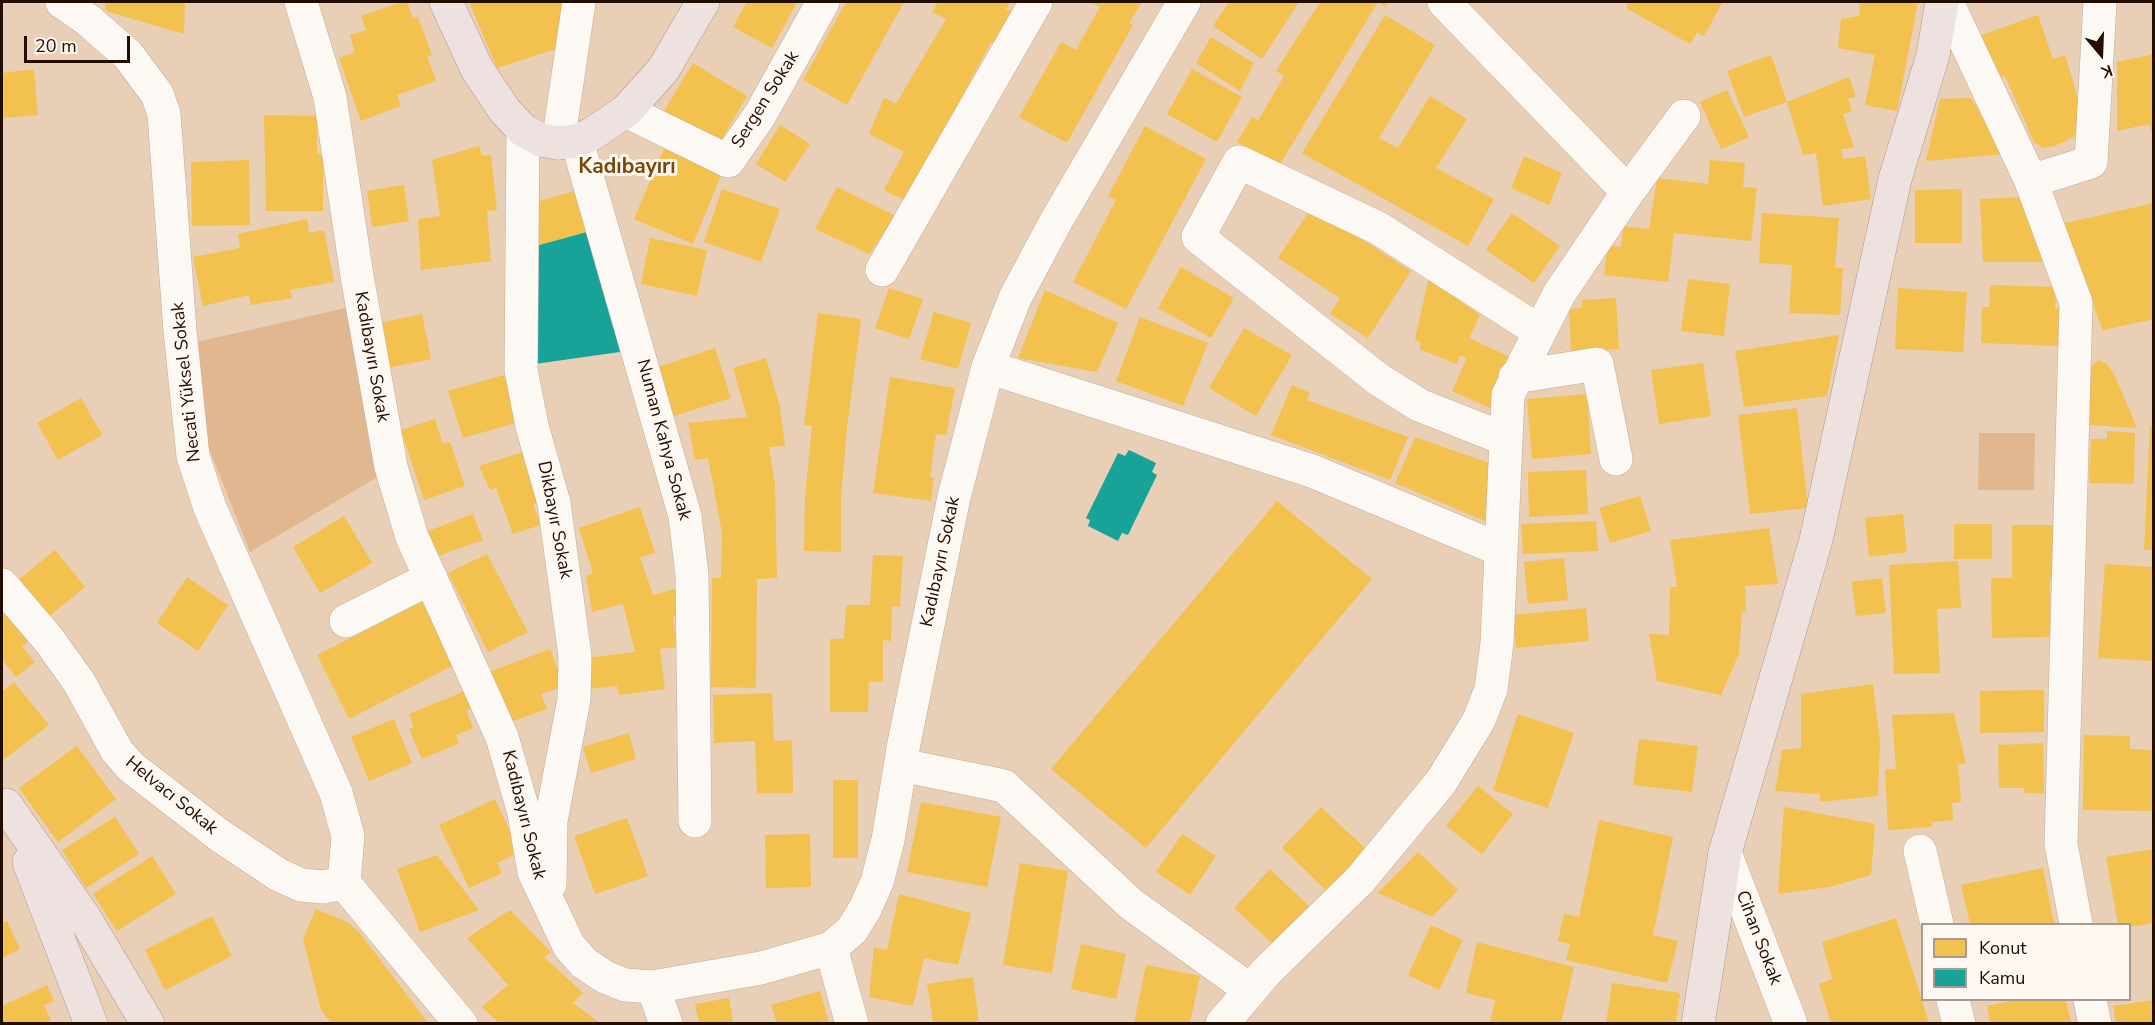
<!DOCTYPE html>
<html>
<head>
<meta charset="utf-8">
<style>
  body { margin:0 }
  #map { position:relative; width:2155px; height:1025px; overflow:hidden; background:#e8cfb6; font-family:"Nunito Sans",sans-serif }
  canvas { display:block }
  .frame { position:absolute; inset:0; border:3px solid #220e00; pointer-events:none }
  .legend { position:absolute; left:1921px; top:923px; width:210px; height:78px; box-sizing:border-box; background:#fef7f2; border:2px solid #a69a91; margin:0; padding:8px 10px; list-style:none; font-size:18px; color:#220e00 }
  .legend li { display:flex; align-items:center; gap:12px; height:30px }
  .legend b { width:30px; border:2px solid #a69a91 }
  .north { position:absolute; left:2071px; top:24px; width:60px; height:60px; -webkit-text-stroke:4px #fef7f2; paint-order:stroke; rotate:161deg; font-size:16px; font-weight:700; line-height:24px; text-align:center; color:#220e00 }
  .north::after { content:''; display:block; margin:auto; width:21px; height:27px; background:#220e00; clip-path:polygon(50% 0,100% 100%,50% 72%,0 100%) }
  .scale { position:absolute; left:24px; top:36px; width:106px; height:27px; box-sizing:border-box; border:3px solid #220e00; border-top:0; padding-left:8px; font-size:18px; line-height:21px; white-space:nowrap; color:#220e00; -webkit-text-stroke:4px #fef7f2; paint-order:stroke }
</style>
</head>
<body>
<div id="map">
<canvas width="2155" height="1025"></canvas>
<div class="frame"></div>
<ul class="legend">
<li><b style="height:16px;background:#f2c14e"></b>Konut</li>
<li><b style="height:16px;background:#17a398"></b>Kamu</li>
</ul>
<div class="north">K</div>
<div class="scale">20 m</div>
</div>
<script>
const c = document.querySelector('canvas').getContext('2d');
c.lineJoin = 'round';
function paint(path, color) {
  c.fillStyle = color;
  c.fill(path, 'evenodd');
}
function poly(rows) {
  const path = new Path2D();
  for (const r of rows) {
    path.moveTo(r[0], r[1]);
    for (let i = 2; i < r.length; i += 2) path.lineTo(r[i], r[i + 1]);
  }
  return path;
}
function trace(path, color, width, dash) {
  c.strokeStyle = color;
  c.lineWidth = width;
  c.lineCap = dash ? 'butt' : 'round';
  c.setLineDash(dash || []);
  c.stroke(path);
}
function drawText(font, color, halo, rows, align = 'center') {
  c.font = font + ' "Nunito Sans",sans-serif';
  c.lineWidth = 6;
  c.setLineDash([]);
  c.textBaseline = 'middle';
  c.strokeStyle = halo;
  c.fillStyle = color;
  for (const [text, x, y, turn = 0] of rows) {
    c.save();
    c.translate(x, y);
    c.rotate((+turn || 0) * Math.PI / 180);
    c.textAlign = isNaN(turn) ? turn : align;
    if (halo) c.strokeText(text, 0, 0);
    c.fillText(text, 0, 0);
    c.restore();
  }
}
const green = poly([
  [350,307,381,475,250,552,207,443,197,342],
  [1979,433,2035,433,2034,490,1978,490]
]);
const homes = poly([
  [105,2,185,2,184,34,106,11],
  [401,2,407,2,413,18,418,17,432,55,427,56,436,81,397,95,401,106,361,121,339,58,355,52,350,35,366,30,361,16],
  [469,2,566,2,559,48,497,68],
  [747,2,797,2,772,48,733,27],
  [846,2,904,2,847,105,803,80],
  [938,2,1010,2,1006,9,1013,13,997,45,991,42,906,201,884,190,904,152,869,134,884,98,896,104,946,19,932,12],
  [1091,2,1142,2,1129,23,1133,25,1067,143,1019,117,1061,42,1076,50,1100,7],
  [1229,2,1299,2,1262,59,1213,26],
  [1320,2,1389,2,1385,7,1378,2,1279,166,1237,142,1252,117,1258,121,1284,76,1276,71],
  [1629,2,1723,2,1704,36,1697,32,1690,44,1626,8],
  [1859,2,1918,2,1897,111,1865,105,1875,55,1838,48,1841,19,1860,16],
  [1385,15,1435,45,1379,138,1398,148,1430,96,1467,119,1436,168,1494,199,1468,246,1302,153],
  [2038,15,2053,59,2065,55,2081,109,2082,126,2073,137,2055,146,2043,148,2034,142,2005,76,1995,79,1979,36],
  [1211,37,1254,63,1240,91,1196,63],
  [2154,54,2154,138,2149,124,2117,131,2117,62],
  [1771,55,1787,102,1849,77,1856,96,1848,99,1852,111,1843,114,1854,148,1841,149,1843,159,1865,156,1871,199,1823,206,1816,153,1803,155,1787,102,1744,117,1727,71],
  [693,63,747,96,719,144,664,111],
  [34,69,38,115,2,118,2,73],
  [1192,69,1242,97,1217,142,1167,114],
  [1727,90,1749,137,1721,149,1700,102],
  [1971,98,2004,154,1926,161,1940,99],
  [264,115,317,116,317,154,323,154,323,211,266,211],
  [780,125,810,144,785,182,756,164],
  [1145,126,1206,159,1126,309,1073,282,1116,200,1108,196],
  [666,144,724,168,693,244,634,219],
  [479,146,482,156,491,155,497,210,487,211,491,261,421,270,418,219,440,216,432,160],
  [1524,156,1562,173,1549,205,1511,188],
  [249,160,250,225,192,226,191,162],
  [1710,160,1745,163,1743,187,1757,188,1751,241,1674,233,1668,282,1604,275,1608,245,1621,247,1623,226,1649,229,1657,178,1708,184],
  [404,185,409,221,372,227,367,191],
  [837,187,896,216,869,254,815,229],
  [581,189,594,230,536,246,533,203],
  [722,189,780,209,761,262,704,242],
  [1962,189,1962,243,1915,243,1915,190],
  [2024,197,2046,262,1983,262,1980,199],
  [2154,203,2154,319,2103,330,2061,224],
  [1312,207,1411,271,1368,338,1330,314,1340,298,1278,258],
  [1512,213,1560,246,1534,283,1486,250],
  [1762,213,1839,218,1835,268,1843,268,1840,315,1789,313,1792,265,1759,263],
  [307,219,309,233,324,230,334,282,290,290,292,298,251,305,249,295,203,306,193,257,240,248,238,234],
  [650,238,707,250,697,296,641,284],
  [1181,267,1234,298,1211,338,1158,308],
  [1429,277,1448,288,1447,292,1480,315,1469,338,1510,357,1492,409,1452,391,1467,358,1460,355,1457,364,1419,349,1421,343,1415,339],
  [1688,279,1730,284,1724,336,1681,331],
  [1990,285,2056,287,2055,309,2061,308,2060,346,1981,343,1982,307,1989,307],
  [889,288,923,299,909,339,875,328],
  [1898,288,1967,292,1963,352,1895,349],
  [1045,290,1118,323,1097,372,1018,358],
  [1616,298,1619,349,1571,352,1569,309,1582,308,1582,300],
  [934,312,971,323,958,369,920,359],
  [818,313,861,319,847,428,841,498,841,552,804,551,805,497,812,426,804,425],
  [422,314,431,359,388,368,379,323],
  [1140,317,1208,343,1183,406,1116,381],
  [1244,328,1292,355,1256,416,1209,388],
  [1839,335,1827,396,1744,407,1735,351],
  [715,348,731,398,674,416,658,367],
  [766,358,780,407,785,446,769,447,775,484,777,578,757,579,756,688,711,687,712,578,721,578,722,533,708,458,695,460,688,423,747,417,733,368],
  [2098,360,2106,363,2114,374,2137,428,2089,425,2089,369],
  [1703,363,1711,416,1659,424,1651,370],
  [504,375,519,422,463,438,448,391],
  [890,377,955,388,946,435,936,434,930,477,934,477,931,501,873,493],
  [1292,385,1310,393,1307,400,1408,437,1390,480,1271,435],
  [1587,394,1591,454,1532,459,1527,399],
  [81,398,102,435,58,460,37,423],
  [1797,408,1808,508,1750,514,1738,415],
  [435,419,443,444,450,442,465,486,424,500,401,430],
  [2150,426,2154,427,2154,550,2144,550],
  [2107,431,2135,433,2134,484,2089,483,2091,439,2107,439],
  [1415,437,1489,463,1485,521,1395,483],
  [523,452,539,502,533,504,541,525,513,534,496,488,490,490,479,466],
  [1586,470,1588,514,1529,517,1528,472],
  [1640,496,1651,531,1610,543,1599,508],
  [1277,501,1372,579,1146,848,1051,769],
  [640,507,655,553,640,557,653,595,678,588,683,614,673,617,677,647,660,649,665,689,619,695,617,686,589,689,586,658,635,652,623,604,592,612,586,576,593,573,579,528],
  [473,514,483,540,432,558,423,533],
  [1903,514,1907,552,1869,557,1865,518],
  [344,516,372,563,320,593,293,547],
  [1596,521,1598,551,1523,554,1521,524],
  [1954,524,1992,524,1992,559,1954,559],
  [2012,525,2060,525,2059,578,2050,578,2050,637,1992,638,1991,578,2012,578],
  [1769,528,1778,584,1745,586,1746,612,1742,612,1739,654,1721,695,1657,681,1649,634,1669,635,1670,587,1677,587,1670,540],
  [55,550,85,587,47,618,17,581],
  [487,554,528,632,488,652,448,573],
  [873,555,903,556,900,607,892,606,891,641,883,640,883,682,869,682,868,712,830,712,830,639,844,639,846,605,870,605],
  [1564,558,1568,600,1528,604,1524,562],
  [1958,561,1961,608,1937,609,1940,673,1894,674,1889,565],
  [2105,564,2154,567,2154,661,2098,658],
  [187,577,228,605,198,651,157,623],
  [1882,578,1886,613,1856,616,1852,582],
  [422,602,454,665,349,719,317,655],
  [1586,608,1589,641,1516,648,1513,615],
  [10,610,33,637,22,647,35,662,16,677,2,659,2,617],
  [550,649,564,686,541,694,547,709,508,723,489,672],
  [14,682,49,725,2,761,2,692],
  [1873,684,1880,742,1878,796,1820,802,1820,794,1775,791,1782,750,1801,748,1801,694],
  [2044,690,2044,732,1980,733,1980,691],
  [465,691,472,708,466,710,473,728,456,735,459,743,422,759,409,729,414,727,409,714],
  [772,693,774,741,792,740,793,793,757,793,755,741,714,743,713,695],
  [1954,713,1966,764,1958,764,1961,802,1952,803,1953,820,1932,822,1932,827,1888,830,1885,769,1896,769,1892,715],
  [1518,714,1574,733,1548,808,1493,790],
  [394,719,412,763,369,781,351,737],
  [629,733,636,759,591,773,583,747],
  [2084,735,2130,736,2130,749,2154,750,2154,811,2083,810],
  [1639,739,1698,746,1692,792,1633,785],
  [2043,743,2044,793,2025,793,2024,788,1999,788,1998,745],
  [77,746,116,799,58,842,19,788],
  [833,780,858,780,858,858,833,858],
  [1478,786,1513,814,1482,854,1446,826],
  [495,799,520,852,497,863,502,873,469,888,439,825],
  [921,802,1001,817,987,887,907,872],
  [1321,807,1367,850,1327,891,1282,848],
  [1784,807,1875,824,1871,875,1829,887,1778,894],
  [115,817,139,854,86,888,62,850],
  [627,818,648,876,595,894,574,836],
  [1599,820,1673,837,1653,935,1678,941,1667,983,1566,960,1570,944,1558,941,1564,914,1579,917],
  [810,834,811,887,766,888,765,835],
  [1182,834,1216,856,1190,895,1156,872],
  [2154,849,2154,923,2130,927,2130,924,2118,924,2106,857],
  [1418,852,1458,890,1432,917,1378,893],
  [437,855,479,910,420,932,397,869],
  [152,856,176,894,117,931,93,894],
  [1020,863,1068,871,1052,973,1003,965],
  [2043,868,2054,923,1970,924,1961,885],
  [1270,869,1310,907,1274,945,1234,908],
  [899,894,971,913,958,965,924,958,913,1006,869,997,874,947,887,950],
  [316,909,347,922,359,932,428,1023,331,1023,321,1010,303,939],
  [510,910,551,952,544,957,583,993,573,1003,600,1023,499,1023,482,1007,508,985,467,938],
  [212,916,232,956,165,990,145,950],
  [1896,918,1929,1023,1831,1023,1819,984,1832,979,1822,942],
  [7,921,20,949,2,958,2,923],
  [1431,925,1463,940,1439,990,1408,975],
  [1477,942,1574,967,1561,1023,1490,1023,1495,1000,1466,993],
  [1081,944,1126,954,1116,999,1071,989],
  [1146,965,1200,976,1190,1023,1134,1023],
  [973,977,979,1023,933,1023,927,984],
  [1612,983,1680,993,1676,1023,1606,1023],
  [47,985,54,1001,44,1005,51,1021,46,1023,2,1023,2,1006],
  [820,991,829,1023,777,1023,771,1005],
  [729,998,733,1023,699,1023,695,1004],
  [2016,1000,2066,1000,2071,1023,1990,1023,1987,1006],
  [2154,1000,2154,1023,2116,1023,2113,1006]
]);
const public = poly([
  [594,230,627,351,535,364,536,246],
  [1129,450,1156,463,1152,472,1157,475,1128,535,1122,533,1118,541,1088,526,1090,520,1086,518,1118,453,1125,456]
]);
const minor = poly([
  [62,2,88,20,128,55,157,94,164,114,180,331,193,456,210,508,336,793,348,836,344,883],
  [301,2,330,97,357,276,391,467,412,537,502,737,524,813,534,872,569,946,584,963,605,977,625,985,653,987,761,968,831,948,852,930,865,909,877,882,888,840,904,743,954,497,988,367,1015,298,1055,223,1184,2],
  [1444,2,1628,192],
  [1947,2,2031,181,2076,303,2061,844,2076,924],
  [626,111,728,161,760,115,823,2],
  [523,130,521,370,532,426,554,503,575,656,574,699,551,821,550,884],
  [577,141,685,516,692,575,695,821],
  [558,143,579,2],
  [2031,181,2091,162,2100,2],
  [882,270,1036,2],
  [988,367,1312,471,1501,550],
  [1515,377,1597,364,1616,459],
  [1505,439,1419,405,1378,379,1198,237,1239,162,1378,228,1539,331],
  [2,585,49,640,79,682,117,751,131,767,219,835,279,875,301,885,323,887,344,883],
  [346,621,431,578],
  [901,765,1004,786,1131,904,1250,990],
  [1920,851,1937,924],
  [1725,853,1791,1024],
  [344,883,461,1024],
  [831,948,852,1024],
  [653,987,666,1024],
  [1953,1000,1959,1024],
  [2090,1000,2095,1024],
  [1222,1024,1266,972,1360,880,1441,782,1479,720,1491,689,1497,643,1508,395,1559,294,1628,192,1684,116]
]);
const major = poly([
  [446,2,477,69,505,111,523,130,541,140,558,143,577,141,592,134,626,111,663,70,703,2],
  [6,805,84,917,148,1024],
  [29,862,91,1024],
  [1698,1024,1725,853,1816,540,1895,179,1933,55,1942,2]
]);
const streetNames = [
  ["Sergen Sokak",766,100,-58],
  ["Kadıbayırı Sokak",371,357,80],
  ["Necati Yüksel Sokak",187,382,-96],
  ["Numan Kahya Sokak",663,440,75],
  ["Dikbayır Sokak",554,520,79],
  ["Kadıbayırı Sokak",941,562,-78],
  ["Helvacı Sokak",171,796,39],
  ["Kadıbayırı Sokak",523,815,76],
  ["Cihan Sokak",1758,938,69]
];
const quarterNames = [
  ["Kadıbayırı",627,168]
];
paint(green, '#e0b78f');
paint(homes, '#f2c14e');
paint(public, '#17a398');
trace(minor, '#c2ac97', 34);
trace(major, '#b0968d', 34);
trace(minor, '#fcf8f4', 33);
trace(major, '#eee2e0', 33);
drawText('18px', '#220e00', '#fef7f2', streetNames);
drawText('bold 21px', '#794707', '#fef7f2', quarterNames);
</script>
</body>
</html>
